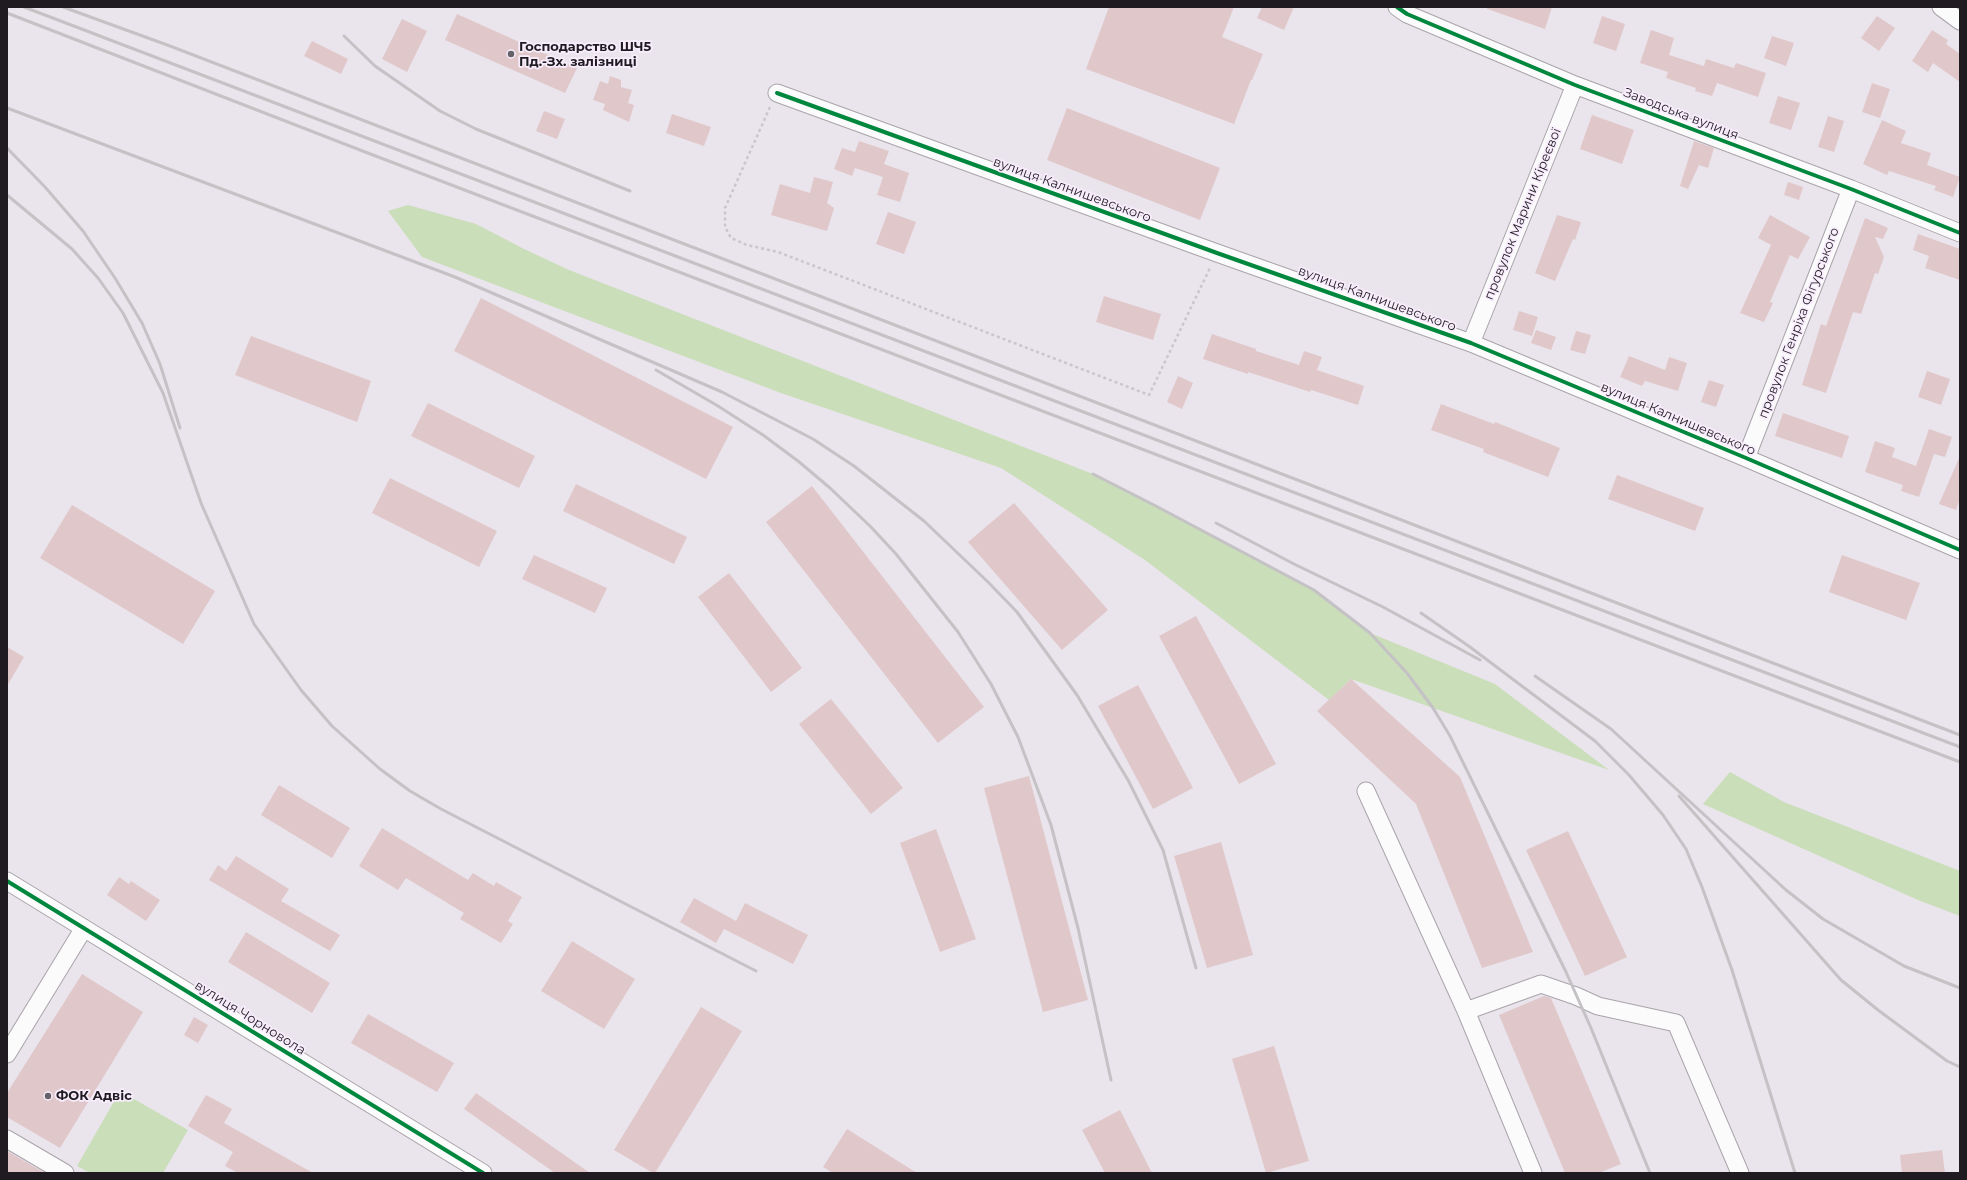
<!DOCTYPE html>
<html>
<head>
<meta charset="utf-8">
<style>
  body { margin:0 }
  #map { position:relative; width:1967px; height:1180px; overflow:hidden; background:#eae4ec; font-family:Montserrat,sans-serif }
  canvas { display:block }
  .frame { position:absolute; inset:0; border:8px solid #1f1b21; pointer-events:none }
</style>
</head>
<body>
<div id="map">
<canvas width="1967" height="1180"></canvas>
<div class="frame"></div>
</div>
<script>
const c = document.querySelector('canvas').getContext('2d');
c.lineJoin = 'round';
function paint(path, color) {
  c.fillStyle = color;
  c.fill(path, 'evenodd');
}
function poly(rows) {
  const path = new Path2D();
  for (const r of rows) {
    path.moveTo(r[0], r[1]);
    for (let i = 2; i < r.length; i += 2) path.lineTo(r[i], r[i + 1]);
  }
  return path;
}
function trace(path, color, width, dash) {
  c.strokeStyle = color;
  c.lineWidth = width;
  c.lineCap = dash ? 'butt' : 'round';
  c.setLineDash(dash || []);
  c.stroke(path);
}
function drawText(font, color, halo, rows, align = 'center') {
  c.font = font + ' Montserrat,sans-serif';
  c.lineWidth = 3.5;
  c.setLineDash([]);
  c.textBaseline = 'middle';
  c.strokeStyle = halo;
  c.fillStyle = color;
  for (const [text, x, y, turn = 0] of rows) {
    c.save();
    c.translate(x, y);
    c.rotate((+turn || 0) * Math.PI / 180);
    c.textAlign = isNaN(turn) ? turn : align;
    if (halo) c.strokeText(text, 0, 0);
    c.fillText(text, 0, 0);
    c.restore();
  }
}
const green = poly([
  [408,205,476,224,524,249,569,270,1093,474,1154,505,1314,590,1370,633,1495,684,1609,770,1351,679,1329,700,1145,560,1001,468,781,393,422,257,388,211],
  [1730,772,1784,802,1960,871,1960,916,1918,900,1703,804],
  [120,1091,188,1130,163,1173,90,1173,77,1166]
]);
const building = poly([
  [1109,7,1234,7,1222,37,1263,54,1252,80,1251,80,1234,124,1086,69],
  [1262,7,1294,7,1284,30,1257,18],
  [1487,7,1552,7,1545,29,1487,9],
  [457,14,577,68,565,93,445,40],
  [1602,16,1625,24,1616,51,1593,43],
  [1877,16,1895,28,1879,51,1861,38],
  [402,19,427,31,407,72,382,59],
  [1651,30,1674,38,1669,55,1704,66,1706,59,1734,68,1736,63,1766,73,1758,97,1717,83,1712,96,1695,91,1696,88,1666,78,1668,72,1640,63],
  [1932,30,1948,40,1946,44,1960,54,1960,82,1933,63,1928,72,1912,61],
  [1772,36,1794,43,1786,66,1764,58],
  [312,41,348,59,341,74,304,56],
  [610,76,621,80,621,87,632,90,628,103,634,105,629,122,603,110,605,104,593,100,600,81,608,84],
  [1872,83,1890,89,1880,118,1862,112],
  [1778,96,1800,103,1791,130,1769,123],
  [1067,108,1220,168,1200,220,1047,160],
  [544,111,565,119,557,139,536,131],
  [672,114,711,127,704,146,666,133],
  [1592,115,1634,130,1622,164,1580,149],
  [1828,116,1844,121,1834,152,1818,147],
  [1882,120,1906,131,1901,143,1931,153,1927,165,1960,177,1953,197,1934,190,1936,186,1889,171,1887,175,1863,164],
  [859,141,889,151,884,164,909,173,900,202,877,195,883,177,855,168,852,176,834,169,842,148,855,152],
  [1694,141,1714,148,1708,168,1699,165,1688,189,1680,186],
  [814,177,833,182,827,203,834,208,827,231,771,215,780,184,810,193],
  [1788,182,1803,187,1799,200,1784,195],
  [888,212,916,222,904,254,876,244],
  [1557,215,1581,222,1575,240,1573,239,1555,281,1535,273],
  [1770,215,1810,237,1798,259,1790,255,1770,302,1773,303,1764,322,1740,313,1771,245,1758,238],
  [1865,218,1888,228,1883,239,1875,237,1884,257,1878,274,1875,273,1861,314,1853,312,1826,393,1802,385,1821,324,1826,326],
  [1918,234,1960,249,1960,280,1925,268,1929,256,1913,250],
  [1104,296,1161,314,1153,340,1096,322],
  [481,298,733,427,706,479,454,351],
  [1519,311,1538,317,1532,336,1513,330],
  [1536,330,1556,337,1551,350,1531,343],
  [1576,331,1591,335,1585,354,1570,350],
  [1212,334,1256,349,1256,351,1299,365,1304,351,1322,357,1317,370,1364,386,1358,405,1311,390,1310,392,1248,372,1248,374,1203,359],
  [251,336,371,381,357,422,235,375],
  [1629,356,1665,370,1669,357,1687,363,1678,391,1645,381,1642,386,1620,377],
  [1927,371,1950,379,1941,405,1918,397],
  [1178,376,1193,383,1182,409,1167,402],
  [1709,380,1724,385,1716,407,1701,402],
  [428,403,535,456,519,488,411,436],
  [1441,404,1494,424,1495,422,1560,448,1548,477,1483,452,1484,449,1431,430],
  [1783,413,1849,436,1842,458,1775,436],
  [1929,429,1952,437,1945,457,1934,454,1919,497,1901,491,1903,485,1865,472,1875,441,1895,448,1892,457,1916,466],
  [1960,456,1960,498,1956,510,1939,504],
  [1617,475,1704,508,1695,531,1608,499],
  [390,478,497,531,479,567,372,513],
  [576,484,687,537,674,564,563,511],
  [812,486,984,707,938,743,766,522],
  [1014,503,1108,610,1062,650,968,542],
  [72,505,215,591,183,644,40,558],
  [534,555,607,588,595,613,522,579],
  [1842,555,1920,583,1906,620,1829,592],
  [729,573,802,668,771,692,698,597],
  [1196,616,1276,764,1239,784,1159,636],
  [7,647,24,657,7,686],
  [1351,679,1460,777,1533,952,1482,968,1416,804,1317,711],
  [1138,685,1193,788,1153,809,1098,706],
  [831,699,903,788,871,814,799,724],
  [1029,776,1088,1000,1043,1012,984,788],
  [279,785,350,828,332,858,261,815],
  [382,828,468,880,473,873,494,886,496,882,522,897,508,921,513,924,501,943,460,919,464,913,406,878,398,890,359,866],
  [936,829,976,939,940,952,900,843],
  [1568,831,1627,957,1585,976,1526,850],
  [1221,842,1253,955,1207,968,1174,856],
  [236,856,289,889,281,901,340,935,330,951,209,880,218,865,226,871],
  [119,877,129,884,131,881,160,900,146,921,107,895],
  [694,898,736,921,745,903,808,935,793,964,724,929,716,943,680,922],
  [246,932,330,983,312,1013,228,962],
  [572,941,635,979,604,1029,541,991],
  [82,974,143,1012,60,1148,7,1117,7,1093],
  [1544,996,1551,998,1621,1164,1599,1173,1565,1173,1499,1015],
  [701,1007,742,1031,655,1173,653,1173,614,1150],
  [368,1014,454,1063,437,1092,351,1043],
  [194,1017,208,1025,198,1043,184,1035],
  [1274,1046,1309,1161,1266,1173,1232,1059],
  [476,1093,590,1173,555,1173,464,1109],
  [206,1095,232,1109,224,1123,313,1173,238,1173,225,1166,233,1152,188,1126],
  [1120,1110,1152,1173,1105,1173,1082,1130],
  [847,1129,917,1173,833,1173,823,1167],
  [1942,1150,1945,1173,1902,1173,1900,1155],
  [7,1151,45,1173,7,1173]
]);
const path = poly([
  [770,107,725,208,725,227,731,238,747,245,778,252,1149,395,1211,266]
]);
const minor = poly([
  [1397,7,1407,14,1575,85,1851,189,1960,233],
  [1941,7,1960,21],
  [777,93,1217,253,1471,343,1746,458,1960,550],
  [1471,343,1575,85],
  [1746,458,1851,189],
  [1366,791,1466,1011,1533,1173],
  [7,881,483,1173],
  [1466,1011,1541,984,1576,996,1598,1006,1676,1023,1740,1173],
  [7,1054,84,928],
  [7,1139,65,1173]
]);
const rail = poly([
  [24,7,1960,747],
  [63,7,170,46,1960,735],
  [7,13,360,150,1960,762],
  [344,36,375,66,440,111,476,129,630,191],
  [7,108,455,277,722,392,813,439,854,466,924,521,988,582,1017,612,1077,695,1128,780,1163,850,1196,968],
  [7,148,45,187,83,231,115,278,142,323,160,364,180,428],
  [7,195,72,249,98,278,123,313,163,393,201,503,254,624,301,690,332,726,380,769,410,791,441,809,756,971],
  [656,370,718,406,763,435,798,461,830,488,871,527,896,554,958,632,991,684,1018,737,1051,825,1078,928,1111,1080],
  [1093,474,1154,505,1314,590,1370,633,1407,673,1433,708,1450,736,1566,972,1591,1028,1650,1173],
  [1216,523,1294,564,1383,607,1480,660],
  [1421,613,1470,647,1595,741,1629,775,1663,815,1686,849,1702,887,1732,970,1795,1173],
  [1535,676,1611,729,1786,890,1823,919,1904,966,1960,988],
  [1679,796,1841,980,1878,1010,1947,1061,1960,1067]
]);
const cycleway = poly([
  [1397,7,1407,14,1575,85,1851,189,1960,233],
  [777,93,1217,253,1471,343,1746,458,1960,550],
  [7,881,483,1173]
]);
const markers = [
  [511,54,4,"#666168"],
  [48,1096,4,"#666168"]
];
const poiNames = [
  ["Господарство ШЧ5",519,47],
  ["Пд.-Зх. залізниці",519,62],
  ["ФОК Адвіс",56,1096]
];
const streetNames = [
  ["Заводська вулиця",1681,114,21],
  ["вулиця Калнишевського",1072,190,20],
  ["провулок Марини Кіреєвої",1523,214,-68],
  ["вулиця Калнишевського",1377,299,20],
  ["провулок Генріха Фігурського",1799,323,-69],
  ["вулиця Калнишевського",1678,419,23],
  ["вулиця Чорновола",250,1018,32]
];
paint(green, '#cadeb9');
paint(building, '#e0c8ca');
trace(minor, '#a9a4aa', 19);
trace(path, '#c9c7c9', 2.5, [3, 3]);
trace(minor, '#fcfbfc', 17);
trace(rail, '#c4c2c5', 3);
trace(cycleway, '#00873e', 4);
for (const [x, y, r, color] of markers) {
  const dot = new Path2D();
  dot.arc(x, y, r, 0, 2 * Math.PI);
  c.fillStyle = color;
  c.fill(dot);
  trace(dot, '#f8edfd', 1.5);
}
drawText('bold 13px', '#1f1b21', '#f8edfd', poiNames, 'left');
drawText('13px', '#1f1b21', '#f8edfd', streetNames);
</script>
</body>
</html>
